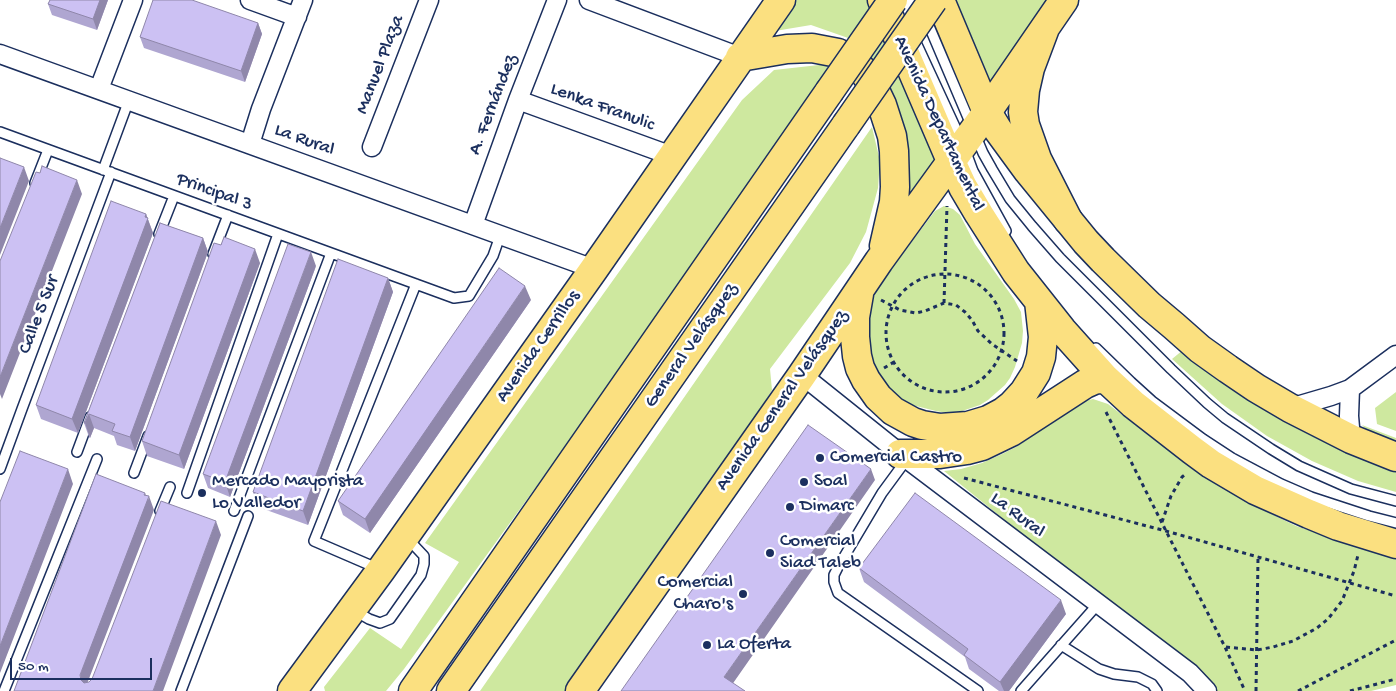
<!DOCTYPE html>
<html>
<head>
<meta charset="utf-8">
<style>
  body { margin:0 }
  #map { position:relative; width:1396px; height:691px; overflow:hidden; background:#fff; font-family:"Gochi Hand",sans-serif }
  canvas { display:block }
  .scale { position:absolute; left:10px; top:658px; width:142px; height:22px; box-sizing:border-box; border:2px solid #1b2f5e; border-top:0; padding-left:6px; font-size:15px; line-height:18px; white-space:nowrap; color:#1b2f5e; -webkit-text-stroke:4px #fff; paint-order:stroke }
</style>
</head>
<body>
<div id="map">
<canvas width="1396" height="691"></canvas>
<div class="scale">50 m</div>
</div>
<script>
const c = document.querySelector('canvas').getContext('2d');
c.lineJoin = 'round';
function paint(path, color) {
  c.fillStyle = color;
  c.fill(path, 'evenodd');
}
function poly(rows) {
  const path = new Path2D();
  for (const r of rows) {
    if (r.length === 3) {
      path.moveTo(r[0] + r[2], r[1]);
      path.arc(r[0], r[1], r[2], 0, 2 * Math.PI);
      continue;
    }
    path.moveTo(r[0], r[1]);
    for (let i = 2; i < r.length; i += 2) path.lineTo(r[i], r[i + 1]);
  }
  return path;
}
function trace(path, color, width, dash) {
  c.strokeStyle = color;
  c.lineWidth = width;
  c.lineCap = dash ? 'butt' : 'round';
  c.setLineDash(dash || []);
  c.stroke(path);
}
function drawText(font, color, halo, rows, align = 'center') {
  c.font = font + ' "Gochi Hand",sans-serif';
  c.lineWidth = 5;
  c.setLineDash([]);
  c.textBaseline = 'middle';
  c.strokeStyle = halo;
  c.fillStyle = color;
  for (const [text, x, y, turn = 0] of rows) {
    c.save();
    c.translate(x, y);
    c.rotate((+turn || 0) * Math.PI / 180);
    c.textAlign = isNaN(turn) ? turn : align;
    if (halo) c.strokeText(text, 0, 0);
    c.fillText(text, 0, 0);
    c.restore();
  }
}
const green = poly([
  [797,0,867,0,939,158,902,205,851,39,811,25,775,31],
  [951,0,1054,0,988,89],
  [828,64,825,78,644,338,404,669,386,691,325,691,324,687,370,628,401,649,459,562,425,543,742,100,774,70],
  [872,127,880,161,878,188,866,232,850,263,770,369,772,390,717,484,569,691,480,691],
  [944,206,953,209,960,215,975,244,1014,299,1021,312,1023,331,1022,343,1015,367,1010,378,1005,385,988,400,980,405,959,412,947,413,936,411,912,405,902,399,879,378,866,348,870,305,879,285,935,211],
  [1183,350,1396,468,1396,492,1358,481,1312,461,1267,436,1222,404,1172,359],
  [1396,392,1396,431,1377,424,1375,408],
  [1093,399,1108,404,1185,463,1241,499,1296,526,1396,558,1396,685,1371,691,1216,691,944,471,961,469,982,463,1000,455,1016,447,1076,406,1085,401],
  [1362,425,1396,438,1396,446,1372,436]
]);
const path = poly([
  [945,333,59],
  [881,300,900,310,916,313,925,311,944,303,956,305,965,312,972,320,978,331,992,344,1017,361],
  [944,303,947,206],
  [884,368,894,362],
  [1106,412,1166,531,1225,647,1245,691],
  [964,478,1166,531,1396,596],
  [1162,522,1171,496,1182,477,1187,473],
  [1226,647,1257,650,1273,647,1293,641,1317,628,1328,619,1342,601,1354,571,1358,555],
  [1256,691,1258,558],
  [1298,691,1396,640],
  [1350,691,1396,679]
]);
const lane = poly([
  [926,19,983,153,992,169,1010,199,1032,226,1060,258,1171,369,1207,403,1225,418,1271,449,1299,466,1351,489,1396,501],
  [913,36,963,144,973,171,1006,231],
  [0,132,454,298,469,296,493,256,500,236],
  [103,170,129,100],
  [35,183,48,150],
  [159,234,174,196],
  [213,254,228,215],
  [1096,348,1131,382,1152,401,1203,439,1232,458,1281,484,1311,497,1369,516,1396,523],
  [77,452,90,417],
  [907,459,882,493,838,567,834,575,834,582,838,593,978,691],
  [0,469,22,409,111,172],
  [134,473,148,436],
  [187,493,278,234],
  [160,511,170,487],
  [234,511,331,253],
  [379,569,314,541,416,284],
  [355,611,369,619,380,623,390,619,421,575,424,564,424,556,407,538],
  [1061,645,1099,669,1114,674,1138,677,1152,684,1157,691],
  [4,691,97,459],
  [181,691,248,516],
  [1021,691,1098,604]
]);
const street = poly([
  [250,0,297,17],
  [589,0,740,57],
  [0,54,594,269],
  [99,89,133,0],
  [518,100,672,156],
  [250,144,261,109,303,0],
  [372,147,429,0],
  [473,225,518,100,557,0],
  [802,375,907,459,1190,673,1207,691],
  [1350,389,1349,416,1351,439],
  [1290,408,1331,396,1350,389,1396,355]
]);
const primary = poly([
  [882,0,951,161,963,187,979,214,1016,272,1062,330,1105,378,1133,404,1192,450,1211,464,1255,490,1309,514,1338,526,1396,544],
  [940,0,987,112,998,130,1028,171,1086,242,1103,260,1149,305,1174,326,1200,349,1228,369,1256,388,1290,408,1351,439,1396,457],
  [740,57,787,49,812,48,838,53,856,63,863,71,871,82,882,105,892,136,894,151,895,187,894,202,884,246],
  [859,294,855,317,855,337,857,356,860,368,866,380,878,397,893,411,913,422,922,425,940,428,968,426,988,420,1003,412,1012,405,1024,392,1036,373,1041,357,1043,337,1039,301],
  [900,454,940,454,967,450,982,446,1011,432,1085,384,1094,380,1105,378],
  [292,691,381,570,594,269,781,0],
  [580,691,802,375,879,261,987,112]
]);
const highway = poly([
  [1045,28,1030,68,1025,90,1023,112,1025,125,1037,159,1068,220],
  [987,112,1064,0],
  [413,691,829,92],
  [451,691,846,125]
]);
const highwayBridge = poly([
  [829,92,893,0],
  [846,125,933,0]
]);
const wall = poly([
  [50,0,108,0,97,30,52,15,48,4],
  [258,23,262,34,245,82,144,48,140,37],
  [146,214,153,233,78,433,41,419,36,405],
  [160,223,203,238,208,252,135,451,117,445,114,436,94,428,90,438,89,437,84,423],
  [221,245,260,263,184,469,147,456,142,441],
  [316,266,230,497,208,488,203,474],
  [388,278,393,292,308,525,258,507,253,492],
  [531,300,370,533,343,515,338,501],
  [859,568,1066,614,1009,691,999,691,969,669,965,657,864,582]
]);
const shadedWall = poly([
  [100,0,108,0,97,30,93,19],
  [258,23,262,34,245,82,241,71],
  [24,167,29,181,0,255,0,228],
  [77,180,82,194,2,399,0,394,0,377],
  [146,214,153,233,78,433,72,419],
  [203,238,208,252,135,451,130,437],
  [255,249,260,263,184,469,179,455],
  [311,252,316,266,230,497,225,482],
  [388,278,393,292,308,525,303,511],
  [525,286,531,300,370,533,365,519],
  [89,414,94,428,90,438,85,423],
  [68,469,73,484,0,673,0,646],
  [871,469,875,480,729,689,724,677],
  [145,493,148,500,149,496,154,510,85,689,81,680,80,675],
  [216,521,221,535,163,691,153,691],
  [1061,600,1066,614,1009,691,1004,691,1000,682]
]);
const building = poly([
  [50,0,100,0,93,19,48,4,50,0],
  [153,0,192,0,258,23,241,71,140,37,153,0],
  [0,158,24,167,0,228,0,158],
  [42,166,77,180,0,377,0,261,36,172,40,173,42,166],
  [111,201,146,214,145,217,148,218,72,419,36,405,111,201],
  [160,223,203,238,130,437,112,431,115,424,89,414,85,423,84,423,160,223],
  [224,237,255,249,179,455,142,441,214,243,221,245,224,237],
  [288,244,311,252,225,482,203,474,288,244],
  [338,259,388,278,303,511,253,492,338,259],
  [499,268,525,286,365,519,338,501,499,268],
  [808,425,871,469,724,677,745,691,621,691,808,425],
  [20,451,68,469,0,646,0,502,20,451],
  [96,474,145,493,144,495,149,496,80,675,81,680,84,683,89,682,92,679,161,501,216,521,153,691,14,691,96,474],
  [915,493,1061,600,1000,682,964,655,968,649,859,568,915,493]
]);
const markers = [
  [820,458,5,"#1b2f5e"],
  [804,482,5,"#1b2f5e"],
  [202,493,5,"#1b2f5e"],
  [790,507,5,"#1b2f5e"],
  [770,553,5,"#1b2f5e"],
  [743,594,5,"#1b2f5e"],
  [707,645,5,"#1b2f5e"]
];
const streetNames = [
  ["Manuel Plaza",381,65,-69],
  ["A. Fernández",494,105,-69],
  ["Lenka Franulic",602,108,20],
  ["Avenida Departamental",938,124,65],
  ["La Rural",304,141,20],
  ["Principal 3",214,193,20],
  ["Calle 5 Sur",40,315,-69],
  ["General Velásquez",692,346,-55],
  ["Avenida Cerrillos",539,347,-55],
  ["Avenida General Velásquez",783,401,-55],
  ["La Rural",1017,516,37]
];
const poiNames = [
  ["Comercial Castro",830,458],
  ["Mercado Mayorista",212,482],
  ["Lo Valledor",212,504],
  ["Soal",814,482],
  ["Dimarc",800,507],
  ["Comercial",780,542],
  ["Siad Taleb",780,564],
  ["Comercial",733,583,"right"],
  ["Charo's",733,605,"right"],
  ["La Oferta",717,645]
];
paint(green, '#cee89f');
trace(lane, '#1b2f5e', 12);
trace(street, '#1b2f5e', 21);
trace(primary, '#1b2f5e', 31);
trace(highway, '#1b2f5e', 31);
trace(path, '#1b2f5e', 3, [4, 4]);
trace(lane, '#fff', 9);
trace(street, '#fff', 18);
trace(primary, '#fbe080', 28);
trace(highway, '#fbe080', 28);
trace(highwayBridge, '#1b2f5e', 31, []);
trace(highwayBridge, '#fbe080', 28);
paint(wall, '#afa6d1');
paint(shadedWall, '#8f87aa');
paint(building, '#ccc1f3');
trace(building, '#8f87aa', 1);
for (const [x, y, r, color] of markers) {
  const dot = new Path2D();
  dot.arc(x, y, r, 0, 2 * Math.PI);
  c.fillStyle = color;
  c.fill(dot);
  trace(dot, '#fff', 2);
}
drawText('19px', '#1b2f5e', '#fff', streetNames);
drawText('19px', '#1b2f5e', '#fff', poiNames, 'left');
</script>
</body>
</html>
